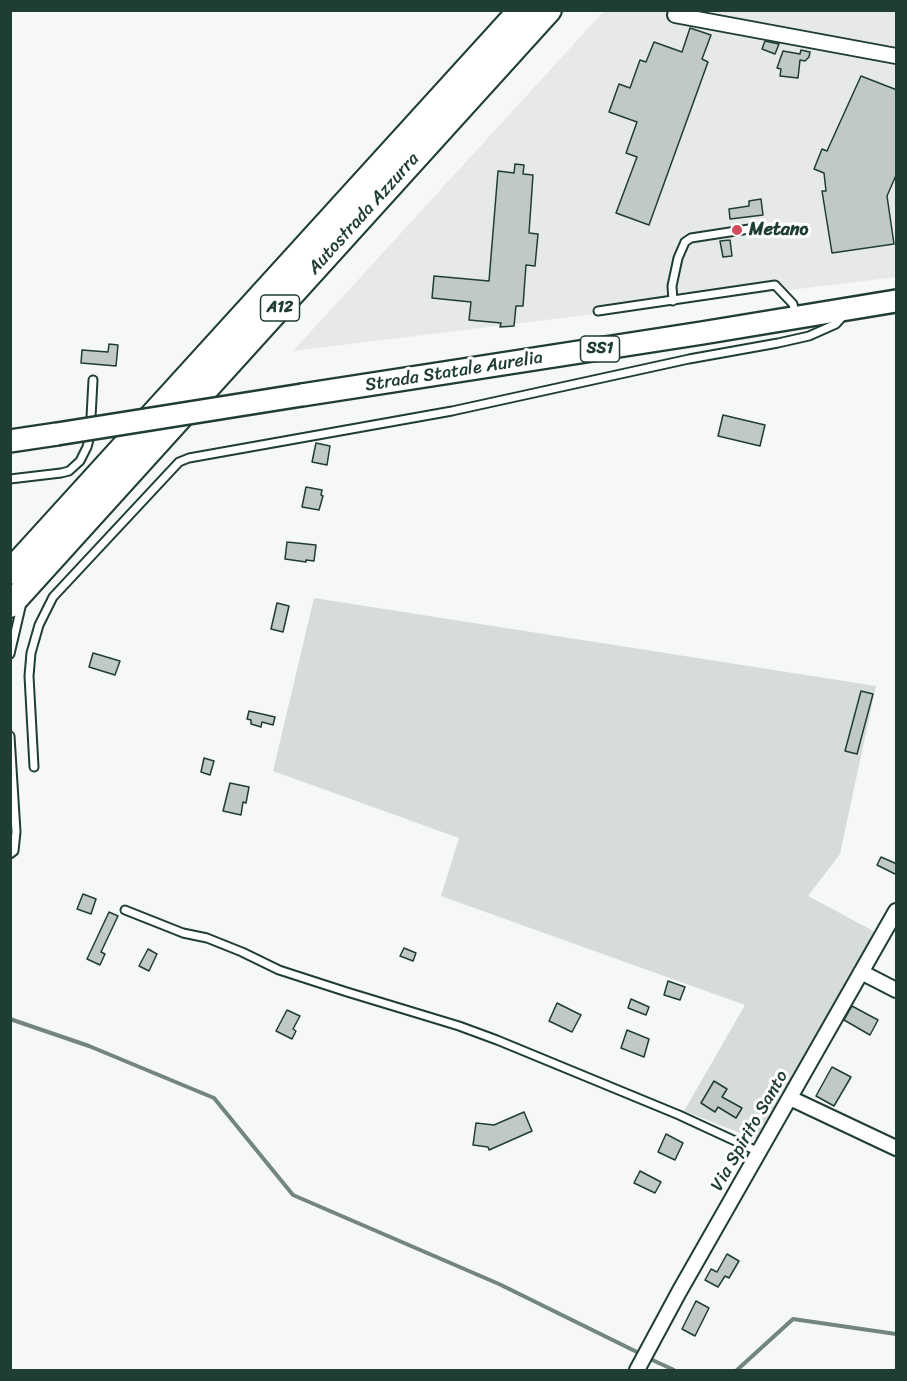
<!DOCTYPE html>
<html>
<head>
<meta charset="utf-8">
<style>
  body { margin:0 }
  #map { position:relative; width:907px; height:1381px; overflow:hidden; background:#f6f7f7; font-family:Sriracha,sans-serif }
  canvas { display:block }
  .frame { position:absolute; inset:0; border:12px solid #1f3d34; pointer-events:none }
</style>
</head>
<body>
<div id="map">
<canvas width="907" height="1381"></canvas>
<div class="frame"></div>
</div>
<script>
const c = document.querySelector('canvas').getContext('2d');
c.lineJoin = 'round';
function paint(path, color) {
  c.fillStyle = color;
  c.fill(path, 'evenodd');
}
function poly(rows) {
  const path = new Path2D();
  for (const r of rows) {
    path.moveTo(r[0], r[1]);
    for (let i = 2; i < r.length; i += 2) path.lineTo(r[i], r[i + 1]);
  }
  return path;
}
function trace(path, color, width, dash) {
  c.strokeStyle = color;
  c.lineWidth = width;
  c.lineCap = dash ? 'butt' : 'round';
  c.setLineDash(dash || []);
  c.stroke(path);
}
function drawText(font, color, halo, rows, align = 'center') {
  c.font = font + ' Sriracha,sans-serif';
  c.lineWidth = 6;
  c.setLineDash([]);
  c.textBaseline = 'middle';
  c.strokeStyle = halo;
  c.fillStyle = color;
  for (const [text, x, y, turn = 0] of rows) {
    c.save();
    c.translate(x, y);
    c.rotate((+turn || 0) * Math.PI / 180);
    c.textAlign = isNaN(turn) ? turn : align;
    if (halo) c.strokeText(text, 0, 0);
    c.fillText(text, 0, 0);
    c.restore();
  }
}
const built = poly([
  [604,11,896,11,896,277,293,351]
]);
const green = poly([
  [314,598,876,686,840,854,808,896,879,934,758,1140,684,1111,745,1005,441,896,459,838,273,771]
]);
const stream = poly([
  [10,1019,89,1046,214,1098,293,1195,499,1284,641,1354],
  [648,1358,674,1370],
  [737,1370,793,1319,896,1334]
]);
const building = poly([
  [690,28,711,35,702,59,708,62,649,225,616,213,637,157,626,153,637,122,609,112,619,84,630,88,640,60,646,62,654,42,682,52,690,28],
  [765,41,779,44,775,54,762,49,765,41],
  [801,50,810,52,809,57,805,61,800,60,798,78,780,76,781,69,777,68,783,51,800,54,801,50],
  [861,76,897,90,897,173,887,196,894,244,832,253,822,191,826,191,824,173,814,169,822,149,827,151,861,76],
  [515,164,524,165,523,174,533,175,529,233,538,234,535,266,526,265,523,306,516,306,514,326,500,327,501,323,469,320,471,302,432,298,434,276,489,281,498,171,514,173,515,164],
  [761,199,763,215,730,219,729,209,749,206,749,201,761,199],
  [730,240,732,256,723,257,720,241,730,240],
  [109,344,118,345,116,366,81,363,82,350,108,352,109,344],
  [723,415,765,425,760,446,718,436,723,415],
  [316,443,330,446,327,465,312,462,316,443],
  [306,487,322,490,321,495,323,496,319,510,302,507,306,487],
  [287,542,316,545,314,561,306,560,306,562,285,559,287,542],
  [277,603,289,606,283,632,271,629,277,603],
  [93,653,120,661,115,675,89,667,93,653],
  [861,691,873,694,857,754,845,751,861,691],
  [249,711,275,717,273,725,262,722,261,727,251,724,251,720,247,719,249,711],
  [204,758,214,761,210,775,201,772,204,758],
  [230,783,249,787,246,803,243,802,241,815,223,811,230,783],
  [881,857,897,864,897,875,877,865,881,857],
  [83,894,96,899,91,914,77,909,83,894],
  [109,912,118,916,101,952,105,954,100,965,87,959,109,912],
  [404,948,416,953,413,961,400,956,404,948],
  [148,949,157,954,149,971,139,966,148,949],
  [668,981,685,987,680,1000,664,995,668,981],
  [631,999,649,1007,646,1015,628,1008,631,999],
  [557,1003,581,1015,572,1032,549,1021,557,1003],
  [852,1006,878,1020,870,1035,844,1020,852,1006],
  [287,1010,300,1016,293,1029,296,1031,292,1039,276,1031,287,1010],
  [627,1030,649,1039,644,1057,621,1048,627,1030],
  [832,1067,851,1077,834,1106,816,1096,832,1067],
  [714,1081,727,1089,722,1097,742,1108,736,1118,718,1107,715,1112,701,1103,714,1081],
  [524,1112,532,1131,489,1150,488,1147,473,1145,476,1123,494,1125,524,1112],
  [666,1134,683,1143,675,1160,658,1152,666,1134],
  [640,1171,661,1182,655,1193,634,1183,640,1171],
  [727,1254,739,1261,729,1278,725,1276,718,1287,705,1280,711,1269,717,1272,727,1254],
  [696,1301,709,1308,695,1336,682,1329,696,1301]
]);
const lane = poly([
  [673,301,672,286,678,258,685,242,691,238,762,227],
  [598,311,775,285,793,304,796,316],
  [10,479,61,473,69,471,80,461,87,447,90,436,93,380],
  [10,654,21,607],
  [10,736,16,832,14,851,10,854],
  [34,767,29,676,31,653,39,625,53,597,179,462,189,458,452,411,689,359,778,343,809,336,836,324,843,316],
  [125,910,183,933,207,938,242,952,279,970,347,992,459,1026,497,1040,679,1115,759,1152]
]);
const street = poly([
  [675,15,896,56],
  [861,972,896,990],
  [790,1098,896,1148],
  [637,1370,679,1292,896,911]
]);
const primary = poly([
  [302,395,702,333,896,301],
  [10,441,57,434]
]);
const highway = poly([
  [10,572,521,10],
  [10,605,549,10]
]);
const primaryBridge = poly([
  [57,434,302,395]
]);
const markers = [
  [737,230,6,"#d1495b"]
];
const shields = [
  [280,308,39],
  [600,349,39]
];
const shieldNames = [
  ["A12",280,308],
  ["SS1",600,349]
];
const streetNames = [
  ["Autostrada Azzurra",364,214,-48],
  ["Strada Statale Aurelia",454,372,-9],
  ["Via Spirito Santo",750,1131,-60]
];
const poiNames = [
  ["Metano",749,230]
];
paint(built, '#e6e9e8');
paint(green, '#d6dcdb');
trace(stream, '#72857f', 4);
paint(building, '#c0c9c6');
trace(building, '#1f3d34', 1.5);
trace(lane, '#1f3d34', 11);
trace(street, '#1f3d34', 18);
trace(primary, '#1f3d34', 26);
trace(highway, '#1f3d34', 28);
trace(lane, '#fff', 7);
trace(street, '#fff', 14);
trace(primary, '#fff', 21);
trace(highway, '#fff', 24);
trace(primaryBridge, '#1f3d34', 26, []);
trace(primaryBridge, '#fff', 21);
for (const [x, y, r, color] of markers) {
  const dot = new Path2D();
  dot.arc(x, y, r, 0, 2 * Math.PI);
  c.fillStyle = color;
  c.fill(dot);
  trace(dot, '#fff', 2);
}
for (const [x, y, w] of shields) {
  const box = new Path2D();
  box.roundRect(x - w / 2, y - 13, w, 26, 4.5);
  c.fillStyle = '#fff';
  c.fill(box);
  trace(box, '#1f3d34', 1.5);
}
drawText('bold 16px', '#1f3d34', null, shieldNames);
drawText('18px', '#1f3d34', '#fff', streetNames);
drawText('bold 18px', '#1f3d34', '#fff', poiNames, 'left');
</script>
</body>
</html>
